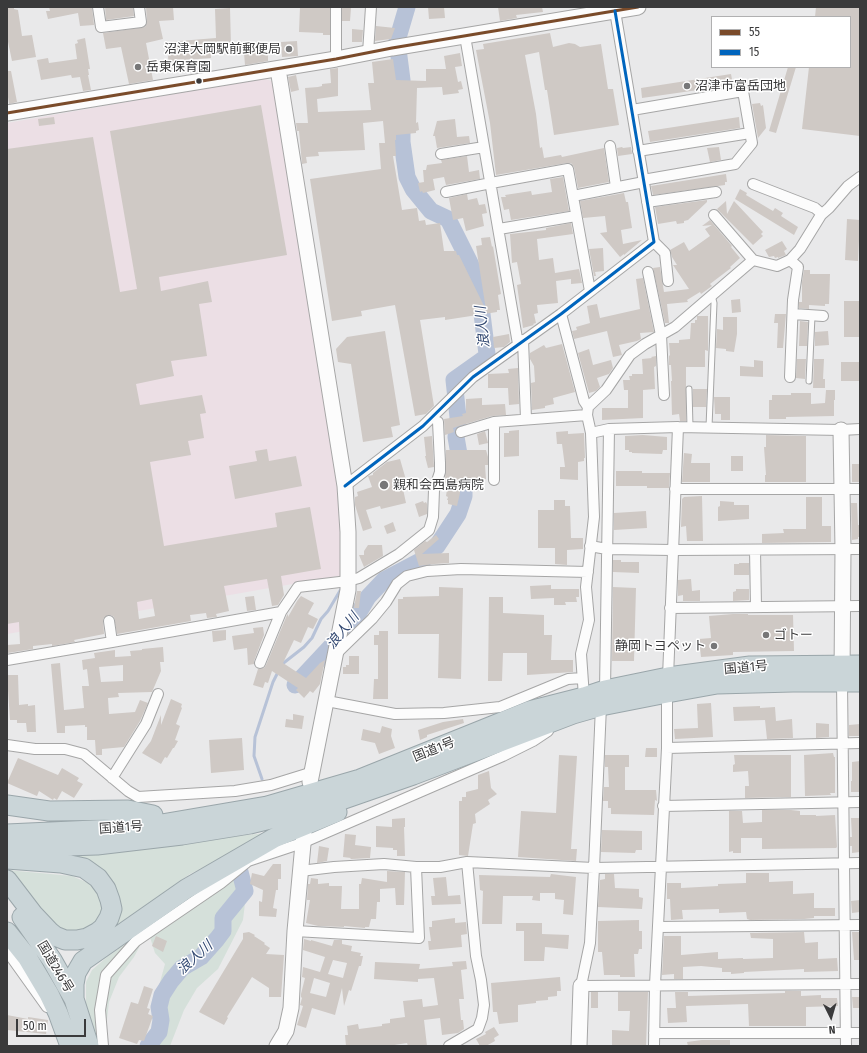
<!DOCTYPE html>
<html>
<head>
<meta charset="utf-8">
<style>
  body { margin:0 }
  #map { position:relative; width:867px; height:1053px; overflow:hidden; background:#e9e9ea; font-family:"Fira Sans Condensed",sans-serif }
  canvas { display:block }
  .frame { position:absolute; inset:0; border:8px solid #3a3a3b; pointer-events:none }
  .legend { position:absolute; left:711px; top:16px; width:140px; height:52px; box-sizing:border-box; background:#fff; border:1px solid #b0b0b1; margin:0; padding:5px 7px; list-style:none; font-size:12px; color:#3a3a3b }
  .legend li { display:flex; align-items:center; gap:8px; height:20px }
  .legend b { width:20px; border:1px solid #b0b0b1 }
  .north { position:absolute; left:811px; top:997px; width:40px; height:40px; -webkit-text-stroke:3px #fff; paint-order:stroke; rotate:175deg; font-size:11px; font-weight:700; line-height:16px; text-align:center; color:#3a3a3b }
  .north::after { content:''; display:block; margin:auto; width:14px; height:18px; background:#3a3a3b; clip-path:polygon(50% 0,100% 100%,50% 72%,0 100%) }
  .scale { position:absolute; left:16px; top:1019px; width:70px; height:18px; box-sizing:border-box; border:2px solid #3a3a3b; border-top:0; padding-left:5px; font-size:12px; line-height:14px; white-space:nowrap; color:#3a3a3b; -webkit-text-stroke:3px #fff; paint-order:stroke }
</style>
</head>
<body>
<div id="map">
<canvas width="867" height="1053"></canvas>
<div class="frame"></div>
<ul class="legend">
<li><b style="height:5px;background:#7a4b2a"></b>55</li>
<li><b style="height:5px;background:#0065bd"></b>15</li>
</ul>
<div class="north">N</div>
<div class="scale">50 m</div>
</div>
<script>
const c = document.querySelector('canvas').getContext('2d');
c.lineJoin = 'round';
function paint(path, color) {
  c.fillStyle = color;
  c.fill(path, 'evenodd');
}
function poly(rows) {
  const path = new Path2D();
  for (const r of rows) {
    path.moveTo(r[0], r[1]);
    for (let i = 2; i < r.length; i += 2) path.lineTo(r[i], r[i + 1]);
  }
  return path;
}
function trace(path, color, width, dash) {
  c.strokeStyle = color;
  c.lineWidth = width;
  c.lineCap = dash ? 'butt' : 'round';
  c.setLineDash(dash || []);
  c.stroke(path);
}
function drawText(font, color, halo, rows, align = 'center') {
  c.font = font + ' "Fira Sans Condensed","Noto Sans JP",sans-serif';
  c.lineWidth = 3;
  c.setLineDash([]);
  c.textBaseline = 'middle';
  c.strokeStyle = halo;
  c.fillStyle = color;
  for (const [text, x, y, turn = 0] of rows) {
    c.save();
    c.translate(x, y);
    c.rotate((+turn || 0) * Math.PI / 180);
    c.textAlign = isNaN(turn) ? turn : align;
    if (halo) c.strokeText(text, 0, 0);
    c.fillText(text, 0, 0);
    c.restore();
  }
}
const industrial = poly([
  [263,78,274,82,341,486,344,575,7,634,7,123]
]);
const green = poly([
  [275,832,190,874,117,925,116,897,105,880,43,857],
  [7,870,72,876,93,885,104,904,102,916,94,928,77,932,57,928,7,874],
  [236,876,246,895,243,920,218,969,197,988,184,1010,170,1046,140,1046,150,1037,159,1012,152,1004,157,993,165,964,155,953,149,934],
  [135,937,144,938,134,957,119,977,109,1002,105,1036,98,1046,86,1024,86,982,92,970,107,957]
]);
const stream = poly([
  [281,665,304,647,312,638,321,619,328,611,341,589],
  [262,779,254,756,255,737,273,682,279,670]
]);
const river = poly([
  [295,685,352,624,368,597,384,580,424,559,437,546,458,514,464,496,464,483,456,437,458,417,454,380,485,358,487,354,478,282,470,263,448,219,431,211,413,189,407,177,402,142,402,80,397,41,407,7],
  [148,1046,159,1032,161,1020,159,1007,162,995,171,981,182,968,201,957,217,939,223,931,223,918,245,891,240,872]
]);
const building = poly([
  [7,7,14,7,14,9,18,10,22,36,32,35,36,57,12,61,7,37],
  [49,7,92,7,94,25,80,26,78,13,48,19,46,11,50,11],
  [105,7,133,7,134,16,106,20],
  [146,7,173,7,174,20,159,21,163,39,146,43,153,80,129,84,121,47,106,49,103,33,145,27,147,22],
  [300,7,330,7,330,35,323,35,323,33,299,32],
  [428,7,444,7,445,18,429,19],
  [498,7,542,7,543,12,516,15,517,18,500,21],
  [816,7,860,7,860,136,802,129,809,67,850,67,850,17,815,17],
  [230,8,231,46,210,46,211,58,185,60,186,68,169,69,167,42,216,38,215,9],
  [342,8,351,8,350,21,342,21],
  [376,26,395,28,391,39,375,41],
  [352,29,363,30,362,42,352,42],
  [550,33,553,47,569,43,575,44,580,47,601,44,608,89,613,89,619,125,554,135,547,90,545,90,539,52,525,55,536,114,540,148,542,147,544,158,561,155,562,157,604,148,609,182,578,188,574,167,571,163,567,163,496,175,490,123,476,50,484,49,483,44],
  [85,38,90,69,88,69,89,75,88,75,91,90,83,91,80,77,72,78,71,75,41,80,37,60,48,58,49,63,77,59,75,44,78,43,77,40],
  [297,41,298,56,282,57,281,42],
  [257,52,268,52,268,61,245,65,244,53],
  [460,53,462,66,455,67,458,82,461,81,463,89,458,90,459,93,443,95,442,87,417,88,416,123,418,122,419,130,416,131,416,133,396,135,396,140,395,140,396,156,393,156,402,210,417,208,419,221,425,220,426,225,440,223,444,251,456,251,457,255,459,255,486,310,476,246,482,245,481,238,490,237,492,247,493,246,501,294,498,295,500,310,497,310,497,312,445,320,445,317,420,320,434,406,426,414,415,416,395,305,361,311,362,316,332,321,310,179,381,169,379,143,385,143,383,121,363,123,365,150,318,152,319,156,306,157,307,163,302,164,299,131,297,131,296,123,308,123,305,88,318,87,322,86,322,84,331,83,330,69,338,68,338,96,317,99,318,112,371,110,368,83,374,83,372,62,393,59,396,80,426,81,426,69,446,69,444,56],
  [788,67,796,67,776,133,769,131],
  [7,71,11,71,17,102,9,104,7,90],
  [731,74,733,85,642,98,641,88],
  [296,75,299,90,291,92,288,77],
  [760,103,761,106,763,105,766,128,758,138,752,104],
  [261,105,287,255,159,277,161,291,208,281,212,302,199,304,207,356,171,361,174,376,136,384,140,405,202,395,206,413,200,414,204,438,188,441,191,455,150,462,164,546,277,527,275,513,310,507,321,569,281,576,284,595,278,605,272,606,267,579,224,586,229,611,216,614,217,617,207,618,206,613,190,615,191,621,117,634,114,617,111,615,108,615,103,619,104,634,74,640,75,642,52,646,52,644,33,646,33,649,8,653,7,645,20,644,19,622,7,624,7,149,93,137,120,292,137,289,110,131],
  [152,599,155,616,139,619,137,602],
  [54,117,55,124,39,126,38,119],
  [739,117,740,128,650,142,648,131],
  [455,119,457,137,469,136,470,143,437,148,435,136,433,136,437,121],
  [622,147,623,148,631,147,632,154,618,156,617,148],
  [719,147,721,160,710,162,707,148],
  [467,156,469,172,479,170,480,179,446,185,444,177,433,179,435,190,423,193,422,191,420,192,418,183,424,182,423,170,426,170,427,165,442,163,441,160],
  [726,174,727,182,725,182,725,185,653,195,651,186],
  [563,177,569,211,511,220,509,209,504,210,501,197,506,197,505,195,531,191,532,195,552,192,550,179],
  [740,189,747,193,746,195,773,211,775,208,783,213,781,216,798,227,794,235,735,199],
  [624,193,626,202,628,202,632,228,621,230,623,244,642,240,624,255,624,254,620,257,600,233,607,232,605,216,583,218,580,201],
  [467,194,468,200,477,198,479,205,485,204,487,213,482,214,484,226,466,231,463,218,453,220,449,198],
  [707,200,707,202,688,220,684,221,684,223,677,224,676,221,658,224,655,207],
  [726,201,727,214,734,201,763,232,761,234,763,236,753,245,717,209],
  [847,219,860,220,858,261,845,260],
  [710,220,732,246,731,247,740,258,730,267,731,268,710,284,712,286,701,294,700,292,687,300,688,302,667,304,669,323,665,323,653,268,660,267,664,292,689,289,673,265,677,265,672,257,670,250,684,242,689,251,710,236,705,229,712,225,702,226],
  [571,223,573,234,537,239,539,260,553,258,555,273,579,269,582,283,571,284,571,279,556,281,558,303,537,305,538,313,534,314,536,323,533,324,534,325,523,328,517,285,521,284,517,262,512,263,510,234,546,230,546,228],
  [782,241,787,249,784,251,786,255,778,258,778,257,775,258,774,256,769,257,765,250],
  [603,248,604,271,595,272,596,276,594,276,589,249],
  [804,270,810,270,810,274,830,274,829,304,825,304,825,306,809,305,809,309,799,308,799,302,802,302,802,282],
  [643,278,654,332,640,333,641,339,637,341,619,345,622,355,613,357,607,331,574,339,572,331,577,330,576,327,590,323,587,306,597,304,600,318,640,309,636,279],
  [740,299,741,312,732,313,731,300],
  [844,301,859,301,860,337,844,337],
  [775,314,786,314,783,348,777,348,778,323,774,323],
  [697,316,708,316,708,351,705,350,705,367,686,367,686,421,680,421,679,414,672,415,671,381,672,381,671,365,669,365,669,356,670,355,669,343,679,343,679,340,690,339,691,323,695,323,695,320,697,320],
  [723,317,737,317,737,334,734,352,726,351,726,349,716,348,717,329,723,330],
  [800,321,808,322,807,346,799,346],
  [385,331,400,425,391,427,393,437,363,442,351,364,338,362,336,349,347,337],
  [828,331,829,345,815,346,815,332],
  [509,334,510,342,504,347,494,348,493,337],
  [562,344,575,392,553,398,554,404,545,406,545,408,532,410,531,383,535,382,534,366,530,359,530,353,544,345,546,348],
  [589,349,593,365,611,360,613,368,609,374,597,378,600,387,596,391,589,393,578,353],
  [656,356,656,366,654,367,655,389,643,390,643,418,602,420,602,408,628,408,628,390,624,390,623,380,630,380,629,376,632,376,632,374,643,374,642,359,652,358,651,357],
  [797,359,806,359,805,379,796,378],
  [814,359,824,359,823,379,825,379,825,388,813,388],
  [754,360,763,361,763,377,740,376,740,366,754,367],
  [841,362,860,362,860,381,841,381],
  [518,368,519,404,509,405,508,388,488,388,488,374,509,373,508,369],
  [693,389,707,389,706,407,693,407],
  [826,390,835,390,835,400,834,400,834,416,786,417,786,419,769,419,769,400,772,400,772,395,791,395,791,393,811,393,811,404,825,403],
  [714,397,730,397,730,420,721,420,721,414,715,414],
  [482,398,482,405,505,404,506,415,492,416,459,426,453,428,454,432,445,435,444,419,463,416,462,414,466,413,466,399],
  [519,430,519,456,504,457,504,433,509,433,509,431],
  [485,431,488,443,479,445,477,434],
  [568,431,568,434,584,433,585,458,584,458,584,461,578,462,578,480,560,479,560,467,565,467,562,444,557,444,556,432],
  [643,435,667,437,667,450,663,450,662,454,632,453,632,452,629,452,629,450,625,450,625,436],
  [766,435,806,436,806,482,765,482,765,475,766,475,764,447,766,447],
  [432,436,434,467,428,468,425,456,426,456,424,437],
  [267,449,269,461,296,456,302,486,235,499,229,466,257,461,255,451],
  [446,450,486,450,488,457,488,465,485,465,486,479,460,483,460,493,457,506,448,504,448,500,447,500,448,497,446,496,448,483,445,483],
  [684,453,692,454,691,463,710,463,710,482,682,482],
  [731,456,743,456,743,471,731,471],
  [400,459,408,487,403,489,406,503,381,509,380,506,366,510,372,528,363,531,355,505,355,497,358,496,357,492,372,487,368,476,373,475,373,473,387,462],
  [852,464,860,464,860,482,852,482],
  [616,471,642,471,642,473,670,473,669,488,647,488,647,486,616,486],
  [702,496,703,541,687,541,686,526,681,527,682,499,684,497],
  [806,497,822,497,822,526,831,526,831,542,762,543,762,534,784,533,783,529,806,529],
  [554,500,565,500,565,506,570,506,571,538,583,538,583,549,567,550,567,565,555,564,555,548,538,548,538,510,554,510],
  [423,501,424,503,426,502,427,504,427,514,419,517,415,504],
  [720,501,734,502,734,505,749,505,749,519,718,521,718,507,720,506],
  [851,503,857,503,858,525,860,525,860,537,858,537,858,539,852,540],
  [646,511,647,528,614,530,614,513],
  [393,522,396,531,387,534,384,526],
  [436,535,439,539,422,554,449,553,449,563,434,564,419,566,414,550,425,541,427,542],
  [368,545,382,545,383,556,364,567,359,555,364,555,364,551],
  [613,560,621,560,621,562,639,562,639,573,613,572],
  [739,563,749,563,749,575,734,575,734,564,739,564],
  [691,579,692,591,700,590,700,601,683,601,683,595,678,596,678,580],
  [551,585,551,589,579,589,579,597,576,597,577,602,565,602,566,605,554,605,554,598,531,599,530,586],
  [439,587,463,588,461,679,438,678,439,634,398,634,398,599,403,599,403,597,439,596],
  [613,587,636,588,634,661,612,661],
  [736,589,749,589,749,600,733,601,733,592,736,591],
  [357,591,361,591,359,608,354,608],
  [254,596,256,610,247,611,245,597],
  [301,596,314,603,308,614,318,619,313,629,308,627,301,643,294,640,283,663,306,678,320,663,325,660,320,684,313,693,310,691,304,698,296,690,298,688,272,671,268,683,265,682,263,688,253,685,258,669,264,668,266,665,287,615,288,614,288,617,297,601],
  [489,597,503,597,503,613,544,615,544,635,552,635,551,660,573,660,573,672,527,675,527,653,503,653,502,681,488,681],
  [733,614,748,614,748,615,793,615,794,651,733,652,733,655,701,657,699,639,711,638,709,616],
  [263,627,264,635,254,661,254,664,248,665,247,648,234,650,232,636,254,633,253,628],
  [226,630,226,640,213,642,212,631],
  [379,631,388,631,388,699,373,699,374,679,378,679,378,645,374,645,374,635,379,635],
  [163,647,164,662,160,662,161,671,152,692,118,693,119,697,108,698,109,714,135,712,140,700,148,703,140,721,124,747,102,749,102,755,96,755,95,740,87,740,87,727,85,727,85,725,65,726,65,733,57,733,51,664,60,663,64,710,84,708,82,686,89,686,87,669,83,670,82,660,95,658,94,653,115,650,115,657,131,656,130,651,142,650,142,649],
  [123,665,123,681,101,682,99,667],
  [349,656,359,656,359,674,343,674,343,667,346,667,346,665,349,665],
  [7,675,18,675,19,705,28,704,28,706,35,705,36,732,27,732,26,723,17,723,17,720,10,720],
  [171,699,182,704,181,707,182,708,176,724,180,726,175,740,178,741,174,748,173,748,167,758,165,757,161,764,142,753,151,741,161,715,161,725],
  [711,703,713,737,675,739,674,729,698,728,697,704],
  [760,706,760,708,775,707,776,721,792,719,793,738,767,739,765,720,734,721,733,707],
  [293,714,304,716,302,729,285,727,286,719,293,720],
  [463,719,464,723,427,735,427,737,420,740,418,730,443,722],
  [816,723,829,724,829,737,816,738],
  [860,724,860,736,849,736,849,725],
  [382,726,392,729,391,736,395,748,379,754,375,743,361,740,363,729,380,733],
  [242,738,244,770,211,773,209,740],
  [646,748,657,748,657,757,645,757],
  [833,753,834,757,835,757,835,793,830,793,831,795,805,796,804,755],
  [559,755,577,756,571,849,577,849,576,861,518,857,521,811,556,813],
  [605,755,629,755,629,767,625,767,625,790,656,790,657,801,655,800,654,815,611,814,611,808,608,808,608,801,603,801,604,787,609,787,608,767,605,767],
  [734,755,791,755,791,797,745,798,745,786,749,786,748,771,733,772,733,765,735,764],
  [18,758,58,775,62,768,79,778,77,781,83,784,74,798,62,791,57,800,54,798,53,800,39,791,37,796,7,783],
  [860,761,860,792,851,792,851,781,852,781,852,762],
  [489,771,491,788,497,794,488,800,490,804,475,814,476,823,473,824,468,856,459,855,459,801,462,801,462,797,466,797,466,792,478,789,478,775],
  [762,810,791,810,800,811,800,815,816,815,816,816,835,815,837,847,836,848,762,849,762,838,741,838,741,853,733,853,733,851,729,852,729,811,742,811,743,823,762,822],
  [405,818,405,827,404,827,405,856,397,856,397,850,393,850,393,848,376,847,376,826,392,827,392,819],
  [851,818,860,818,860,852,852,853,852,846,850,846,850,837,852,837],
  [602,830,642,831,642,850,636,850,635,853,601,852],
  [345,834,356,835,355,845,371,847,370,858,352,859,350,859,351,858,343,857],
  [319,846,329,848,327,861,317,863],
  [273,864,281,864,281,879,278,879,278,890,276,890,273,908,277,909,276,917,259,916,259,901,262,902,263,890,250,884,252,873,264,876],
  [387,871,405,872,404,905,396,905,395,888,380,889,380,902,377,902,376,919,371,919,369,927,365,927,365,928,344,926,344,927,318,926,306,923,310,900,307,900,308,884,310,884,311,878,318,879,318,884,329,883,329,886,342,886,341,909,359,909,359,884,361,884,362,878,387,882],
  [746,873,769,873,769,882,793,881,793,894,814,893,814,908,835,908,835,916,814,916,814,918,804,919,750,920,747,919,746,912,719,913,719,909,682,910,683,919,671,920,670,899,667,899,667,883,681,883,681,888,718,886,718,884,746,883],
  [551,874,576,877,573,915,563,914,564,900,555,899,555,893,540,893,540,901,532,900,533,896,503,896,502,924,482,924,483,891,480,890,479,875,550,877],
  [605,874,614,874,615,888,639,889,639,897,643,898,642,909,598,907,600,880,605,879],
  [446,877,448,896,460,895,461,904,432,905,431,896,435,896,433,878],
  [860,900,860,912,852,913,851,901],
  [455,918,455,923,466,922,467,934,461,935,462,947,429,950,428,941,431,941,429,927,432,927,432,921],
  [639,920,639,931,642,931,642,949,639,949,638,954,634,954,635,977,620,977,620,975,604,975,602,952,598,952,598,921],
  [516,923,542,923,542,934,569,935,568,949,545,947,544,961,524,961,524,931,516,931],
  [249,932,255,935,254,936,265,943,264,944,270,948,266,954,284,955,281,997,269,997,269,988,252,977,227,1017,228,1018,224,1025,199,1012,243,939,243,933],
  [804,932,805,943,818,942,818,959,837,958,838,971,804,972,804,969,744,972,744,973,731,974,731,972,722,972,722,968,701,966,683,967,683,979,674,979,674,974,662,975,664,936,681,936,681,955,718,952,718,959,743,958,743,959,773,958,773,939,751,938,750,933],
  [852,932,860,932,860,960,854,960],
  [156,936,167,941,163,952,152,946],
  [304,939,311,941,311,940,332,946,334,940,342,940,342,944,352,946,351,951,361,953,360,956,363,956,361,966,359,966,351,991,349,990,344,1006,342,988,335,1015,312,1008,306,1028,297,1025,303,1006,300,1005,302,998,301,997,301,994,305,978,302,977,303,967,320,972,325,957,303,950],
  [333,960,347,963,343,978,328,974],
  [314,978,330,983,326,997,310,993],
  [466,961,467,969,461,970,464,999,459,999,461,1020,463,1020,464,1029,458,1033,442,1035,440,1018,424,1020,427,1046,408,1046,407,1043,388,1046,346,1046,345,1035,348,1035,347,1026,358,1024,359,1029,382,1026,382,1024,390,1023,390,1019,405,1017,403,1001,422,999,423,1007,438,1005,434,978,418,979,418,982,374,979,375,962,420,964,419,969,453,966,452,962],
  [560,977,561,991,557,991,557,996,548,997,548,1000,536,1001,536,1003,518,1005,518,1022,499,1024,497,1012,493,1012,491,983],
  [144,986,153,989,147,1008,150,1009,148,1014,153,1016,144,1041,139,1040,137,1044,119,1038,131,1002,138,1004],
  [785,991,801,991,801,996,821,995,821,998,837,998,838,1006,806,1007,806,1026,749,1026,748,1004,686,1006,687,1022,668,1023,667,1008,676,1008,675,992,688,992,688,996,785,993],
  [591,992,598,992,598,1008,591,1008],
  [618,992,648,992,646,1046,612,1046,612,1030,629,1031,630,1011,618,1011],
  [852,997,860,997,860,1008,853,1008],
  [7,1015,28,1019,28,1017,48,1020,46,1034,7,1030],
  [494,1027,499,1035,494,1038,495,1041,486,1046,480,1046,476,1039,486,1034,485,1032],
  [702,1040,730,1040,730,1046,688,1046,687,1042]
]);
const lane = poly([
  [809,381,812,316],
  [689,389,690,427],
  [709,427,714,303,712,295]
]);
const street = poly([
  [98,7,101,27,141,22,139,7],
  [465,36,518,344],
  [368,53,371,7],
  [336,59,336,7],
  [632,110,743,91,752,143,735,164,643,180],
  [610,146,616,187],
  [638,151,750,133],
  [441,154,484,147],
  [753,184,815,208,822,214],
  [446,192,491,183,568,169,590,291],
  [573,196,644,182],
  [647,202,716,192],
  [714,215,753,260],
  [499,229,576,216],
  [654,242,665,253,668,281],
  [648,272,661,335,664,395],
  [561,314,584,401,588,407,587,415,591,433,594,517,586,587,589,620,581,654,584,697],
  [793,314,823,316],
  [523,340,526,419],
  [790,377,793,300,798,267,790,260],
  [588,407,606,390,630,355,645,344,675,327,753,260,777,266,790,260,800,249,821,215,829,208,848,186,860,177],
  [461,432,494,422,587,415],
  [591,433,609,429,678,427,841,430,860,429],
  [494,480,494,422],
  [345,486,423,426,473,377,561,314,654,242,615,11],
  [675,489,860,489],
  [590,546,607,549,672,550,860,549],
  [755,550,756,606],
  [670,608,860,606],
  [112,642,281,612,298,587,348,581,359,578,399,554,429,530,433,517,434,490,440,472,440,463,438,422],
  [336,654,372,619,386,602,397,584,407,576,427,571,461,569,588,572],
  [7,660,112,642,109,621],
  [260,663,281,612],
  [668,677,678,427],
  [842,682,846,1046],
  [605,690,609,429],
  [327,701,395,714,444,713,500,707,568,679,582,678],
  [601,706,594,868,590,943,581,986,860,984],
  [7,745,35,749,65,749,84,754,128,791,138,797,235,791,271,785,313,772],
  [667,748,860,743],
  [112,778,146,724,158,694],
  [663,806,860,802],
  [300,871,334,867,384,864,416,867,440,867,467,862,594,868,860,863],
  [658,927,860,925],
  [295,931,419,938,416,867],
  [7,951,47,1007],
  [654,1033,860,1033],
  [103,1046,100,1010,106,975,136,941,221,883,248,861,302,843,503,756,533,741,548,731],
  [449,1046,478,1029,482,1018,484,1005,481,980,476,956,467,862],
  [654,1046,655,985,667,748,667,693]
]);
const secondary = poly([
  [278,69,345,486,348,532,348,590,310,782],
  [7,113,336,59,392,48,638,7],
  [841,430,843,549,842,676],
  [277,1046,286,1031,291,1008,295,931,304,833],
  [579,1046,581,986]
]);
const highway = poly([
  [7,805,49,811,128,810,153,815],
  [7,834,138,828,267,806,360,779,529,711,584,697,605,690,668,677,750,666,860,665],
  [7,848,97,845,182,835,250,824,295,813,344,799,413,775,573,714,601,706,667,693,717,684,793,682,860,682],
  [7,859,61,863,84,868,98,878,106,889,110,900,112,909,109,918,103,928,98,932,87,938,77,940,65,940,55,936,50,932,33,914,7,880],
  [22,917,52,960,74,999,89,1046],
  [7,932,27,957,49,994,58,1013,70,1046],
  [74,999,74,984,76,973,83,961,186,889,274,838,337,812]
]);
const bus1 = poly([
  [7,113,336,59,392,48,638,7]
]);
const bus2 = poly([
  [345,486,423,426,473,377,561,314,654,242,615,11]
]);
const markers = [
  [289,49,4,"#777778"],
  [138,67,4,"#777778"],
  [199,81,3.5,"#3a3a3b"],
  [687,86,4,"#777778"],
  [384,485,5,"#777778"],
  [766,635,4,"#777778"],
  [714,646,4,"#777778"]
];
const poiNames = [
  ["沼津大岡駅前郵便局",281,49,"right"],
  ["岳東保育園",146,67],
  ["沼津市富岳団地",695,86],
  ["親和会西島病院",393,485],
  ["ゴトー",774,635],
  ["静岡トヨペット",706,646,"right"]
];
const streetNames = [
  ["国道1号",746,668,-5],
  ["国道1号",434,750,-22],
  ["国道1号",121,828,-4],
  ["国道246号",55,967,59]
];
const waterNames = [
  ["浪人川",483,327,-96],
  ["浪人川",343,631,-51],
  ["浪人川",195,958,-42]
];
paint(industrial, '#ecdfe5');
paint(green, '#d5e0da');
trace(stream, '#b7c2d7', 3);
trace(river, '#b7c2d7', 17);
paint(building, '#cfc9c5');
trace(lane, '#a6a6a6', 7);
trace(street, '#a6a6a6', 12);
trace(secondary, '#a6a6a6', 17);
trace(highway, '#9aa6aa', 21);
trace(lane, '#fcfcfc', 5);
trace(street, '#fcfcfc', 10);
trace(secondary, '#fcfcfc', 15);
trace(highway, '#cad5d8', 19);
trace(bus1, '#7a4b2a', 3);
trace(bus2, '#0065bd', 3);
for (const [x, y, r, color] of markers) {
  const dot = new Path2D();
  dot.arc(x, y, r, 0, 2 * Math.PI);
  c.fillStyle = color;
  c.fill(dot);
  trace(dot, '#fff', 1.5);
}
drawText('13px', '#3a3a3b', '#fff', poiNames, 'left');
drawText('13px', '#3a3a3b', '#fff', streetNames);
drawText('italic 14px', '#334972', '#fff', waterNames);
</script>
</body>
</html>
